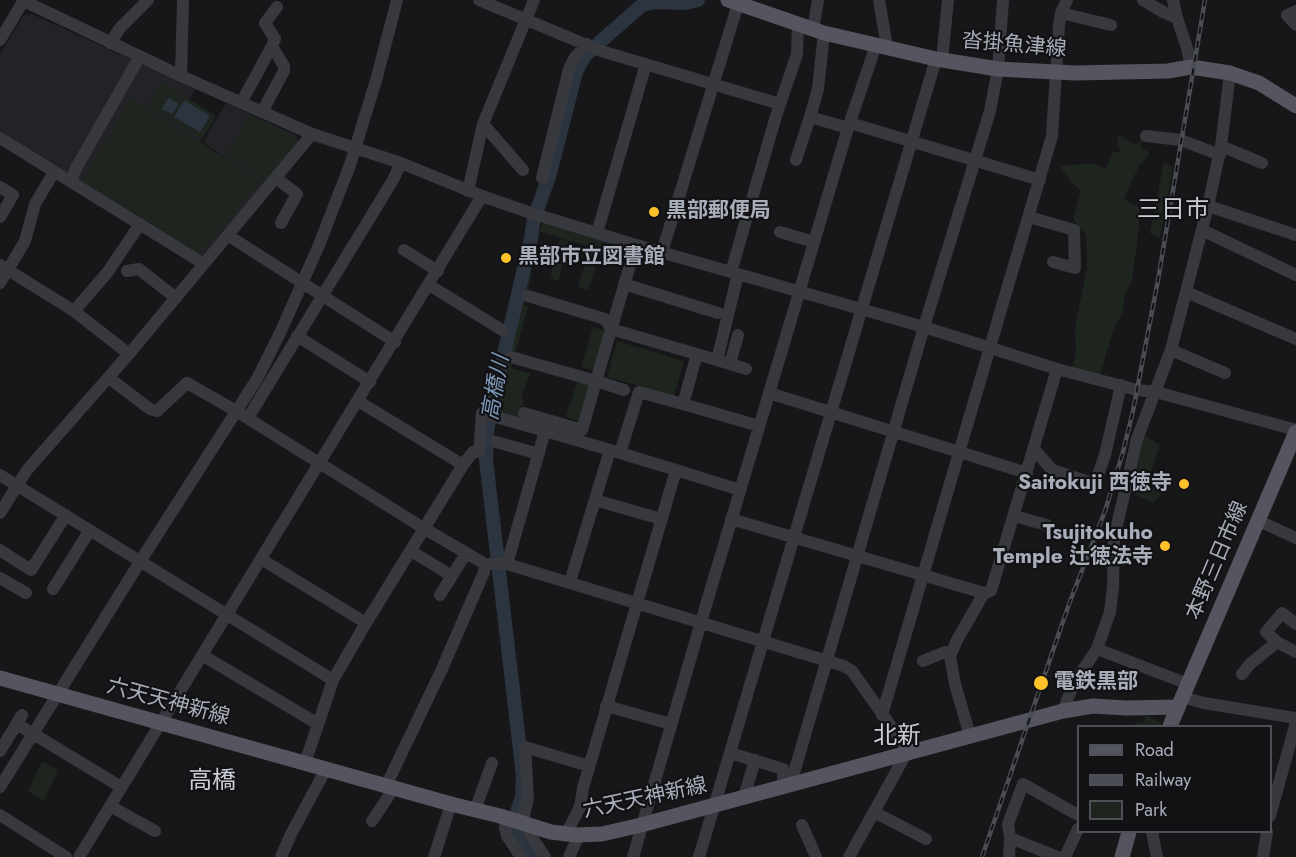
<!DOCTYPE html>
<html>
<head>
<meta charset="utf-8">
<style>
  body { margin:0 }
  #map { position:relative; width:1296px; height:857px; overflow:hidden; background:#17171a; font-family:Jost,sans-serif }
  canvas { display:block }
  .legend { position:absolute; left:1077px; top:725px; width:195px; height:108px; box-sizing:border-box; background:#121215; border:2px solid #4e5057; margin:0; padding:8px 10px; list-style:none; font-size:18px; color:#a8adba }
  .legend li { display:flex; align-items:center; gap:12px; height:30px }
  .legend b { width:30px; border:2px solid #4e5057 }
</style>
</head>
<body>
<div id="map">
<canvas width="1296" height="857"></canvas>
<ul class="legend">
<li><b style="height:8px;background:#54555e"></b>Road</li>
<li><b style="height:8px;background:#4b4d54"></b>Railway</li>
<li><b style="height:16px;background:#1d251e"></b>Park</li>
</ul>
</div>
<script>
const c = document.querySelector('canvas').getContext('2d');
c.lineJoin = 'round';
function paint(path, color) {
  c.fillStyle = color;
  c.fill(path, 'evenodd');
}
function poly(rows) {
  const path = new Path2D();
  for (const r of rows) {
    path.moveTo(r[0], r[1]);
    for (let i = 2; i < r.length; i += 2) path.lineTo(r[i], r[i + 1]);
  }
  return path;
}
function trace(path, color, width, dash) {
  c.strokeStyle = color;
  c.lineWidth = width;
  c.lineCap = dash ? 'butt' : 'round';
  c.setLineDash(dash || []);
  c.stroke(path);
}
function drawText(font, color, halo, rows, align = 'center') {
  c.font = font + ' Jost,"Noto Sans JP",sans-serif';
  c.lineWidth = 4.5;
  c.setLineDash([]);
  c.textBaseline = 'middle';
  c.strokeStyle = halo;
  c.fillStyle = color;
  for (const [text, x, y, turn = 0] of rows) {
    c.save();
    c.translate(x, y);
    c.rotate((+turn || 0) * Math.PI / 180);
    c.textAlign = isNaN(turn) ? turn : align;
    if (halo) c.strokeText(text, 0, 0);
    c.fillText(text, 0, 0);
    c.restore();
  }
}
const built = poly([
  [32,14,195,89,189,99,216,116,200,142,233,163,203,142,226,103,297,136,298,142,202,260,0,134,0,54,23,16]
]);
const green = poly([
  [162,83,216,116,202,139,147,106],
  [131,99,261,181,200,254,82,180],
  [249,115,295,137,296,142,266,180,226,155],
  [1119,135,1128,141,1136,144,1145,137,1140,146,1150,153,1138,168,1124,199,1139,207,1139,227,1132,281,1124,297,1123,311,1112,333,1100,376,1072,369,1076,354,1075,327,1087,268,1086,234,1079,228,1073,218,1081,191,1071,182,1060,166,1093,163,1106,169,1113,152,1120,152,1117,142],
  [1164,162,1173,167,1160,238,1150,233],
  [543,222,628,247,625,257,540,232],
  [560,239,570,242,558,281,550,278],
  [590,248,600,251,588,290,578,287],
  [528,272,532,273,524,306,528,307,511,368,530,373,521,398,524,400,518,420,495,414],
  [593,327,605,331,594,371,581,367],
  [617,341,684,361,674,396,607,377],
  [578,380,591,384,581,422,566,417],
  [1144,435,1160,445,1149,478,1159,484,1157,490,1161,493,1154,503,1130,492],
  [1145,715,1162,723,1160,726,1135,726,1135,723,1145,723],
  [42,761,58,770,44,801,28,791]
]);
const water = poly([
  [169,98,179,104,172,114,161,109],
  [184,100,210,116,200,132,174,117]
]);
const river = poly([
  [530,857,518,841,517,834,515,818,522,797,523,776,486,460,487,431,494,396,531,239,534,218,549,177,576,72,584,57,600,42,642,5,655,2,686,3,698,0]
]);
const minor = poly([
  [22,0,181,76,312,134,401,163,482,196,528,212,636,245,924,327,1057,369,1137,390,1156,392,1296,430],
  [479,0,601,51,780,104],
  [879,0,887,47],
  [1143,0,1163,12,1177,18,1187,48,1191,67],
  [1173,0,1177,18],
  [1296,11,1287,15,1296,25],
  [1061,13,1111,25],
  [813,29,818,0],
  [0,40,24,0],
  [110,43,120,28,148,0],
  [272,46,275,39,265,23,277,7],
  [942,60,948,0],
  [181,76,183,0],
  [241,103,272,46,284,66,284,71,262,112],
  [810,117,818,89,824,33],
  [850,123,1040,180],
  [483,124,523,170],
  [1146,136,1181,140,1220,155],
  [0,138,204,264],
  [1221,146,1262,163],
  [796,160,810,117,848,128],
  [276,178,297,194,281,223],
  [542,178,569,69,575,57,587,44],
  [71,182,75,170,140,56],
  [0,187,13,195,0,217],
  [468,191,483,124,534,0],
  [1208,206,1296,235],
  [1029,217,1074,230,1075,268,1053,262],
  [1202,230,1296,275],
  [780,232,814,242],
  [597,233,646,64],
  [229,236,395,342],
  [404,250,438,271],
  [662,252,738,4],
  [0,265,74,311,129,354],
  [127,271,139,269,176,298],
  [731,272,776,116,797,54,798,24],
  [0,283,25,241,35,204,54,172],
  [624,284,718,313],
  [429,285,502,330],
  [1186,292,1296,339],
  [528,296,605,319,611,329,717,360,738,274],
  [74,311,107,273,140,224],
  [297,336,370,382],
  [1171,350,1225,373],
  [511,357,596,381,636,245],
  [717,360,730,364,738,335],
  [730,364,746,369],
  [109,378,150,409,157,411,187,383,236,411,425,529,485,564,507,564,844,666,852,671,907,749,907,752,849,857],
  [769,393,1027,473],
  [358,401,463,465],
  [683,404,759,426],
  [524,413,582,430,596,381,624,390],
  [248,418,393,180,401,163],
  [496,442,539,454],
  [1034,449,1052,470,1095,484,1105,455,1121,385],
  [620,453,639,392,683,404,697,354],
  [0,475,333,680],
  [595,500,661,519],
  [0,513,27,470,129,354,312,134],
  [1014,516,1047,525],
  [731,519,984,593],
  [1257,520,1296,538],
  [0,550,31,570,66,515],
  [411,551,452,576,440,595],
  [261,559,366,623],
  [507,564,545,431,610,450],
  [452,576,466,553],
  [0,578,26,593],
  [570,582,610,450,676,470],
  [53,589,90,530],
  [1277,642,1266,632,1282,613,1296,624],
  [1097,649,1188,684],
  [202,655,318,724],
  [950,656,957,640,984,593,991,591,1057,369],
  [923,661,945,652,950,656,955,684,970,736],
  [1242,674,1250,664,1277,642,1296,652],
  [1182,697,1204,703,1296,718],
  [606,706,671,724],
  [1063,711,1074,683,1097,649,1110,612,1113,587,1114,538,1137,439,1171,350,1208,206,1221,146,1230,73],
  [882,715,1052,136,1059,25,1061,13,1067,0],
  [17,724,121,787],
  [0,751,22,715],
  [730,753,783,769,783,786],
  [305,763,333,680,366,623,463,465,473,452,479,452,482,413,545,431],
  [791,783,924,327,990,111,998,69,1003,0],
  [386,786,442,669,484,572,485,564],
  [0,787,141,560,257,379,281,331,319,245,350,165,377,77,397,0],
  [744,797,755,760],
  [110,806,155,831],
  [475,810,492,763],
  [874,812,926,839],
  [0,815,66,857],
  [1270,816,1296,722],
  [506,818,505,828,507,836,521,857],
  [372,821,394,788],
  [522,823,528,798,525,747,589,766],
  [528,825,529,833,545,857],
  [802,825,816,857],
  [1152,832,1157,857],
  [566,834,580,807,583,788,676,470,740,490],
  [79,857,482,196],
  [281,857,291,834,326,769],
  [434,857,451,804],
  [569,857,579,835],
  [633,857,701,622,848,128,876,45],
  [699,857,936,59],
  [1009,857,1010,838],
  [1058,857,1010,838,1008,824,1023,784,1078,815],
  [1065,857,1078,829],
  [1263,857,1267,832]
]);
const major = poly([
  [728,0,824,33,936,59,998,69,1075,73,1168,71,1191,67,1230,73,1259,83,1296,106],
  [0,678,451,804,500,816,551,832,576,835,602,834,641,825,1063,711,1093,706,1126,708,1178,707],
  [1170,726,1296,432],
  [1122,857,1129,832]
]);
const rail = poly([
  [982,857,1069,604,1105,511,1123,452,1133,411,1158,280,1205,0]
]);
const markers = [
  [654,212,6,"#ffc22a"],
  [506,258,6,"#ffc22a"],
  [1184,484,6,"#ffc22a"],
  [1165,546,6,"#ffc22a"],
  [1041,683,8,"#ffc22a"]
];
const streetNames = [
  ["沓掛魚津線",1014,46,5],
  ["本野三日市線",1218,561,-67],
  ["六天天神新線",168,703,15],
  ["六天天神新線",645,799,-12]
];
const poiNames = [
  ["黒部郵便局",666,212],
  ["黒部市立図書館",518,258],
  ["Saitokuji 西徳寺",1172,484,"right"],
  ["Tsujitokuho",1153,534,"right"],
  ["Temple 辻徳法寺",1153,558,"right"],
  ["電鉄黒部",1054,683]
];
const waterNames = [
  ["高橋川",497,388,-80]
];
const quarterNames = [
  ["三日市",1173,211],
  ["北新",897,737],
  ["高橋",212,782]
];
paint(built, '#232327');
paint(green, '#1d251e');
paint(water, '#2c353f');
trace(river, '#2c353f', 14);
trace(minor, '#38393f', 12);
trace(major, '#54555e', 15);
trace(rail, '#4b4d54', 4.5);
trace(rail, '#121215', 2, [7]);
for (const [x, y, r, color] of markers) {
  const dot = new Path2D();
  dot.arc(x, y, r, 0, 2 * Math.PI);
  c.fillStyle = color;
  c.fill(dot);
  trace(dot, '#121215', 2);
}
drawText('21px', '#a8adba', '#121215', streetNames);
drawText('bold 21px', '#a8adba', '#121215', poiNames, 'left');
drawText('italic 22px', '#7d99b8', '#121215', waterNames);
drawText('24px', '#caccd6', '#121215', quarterNames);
</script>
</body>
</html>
